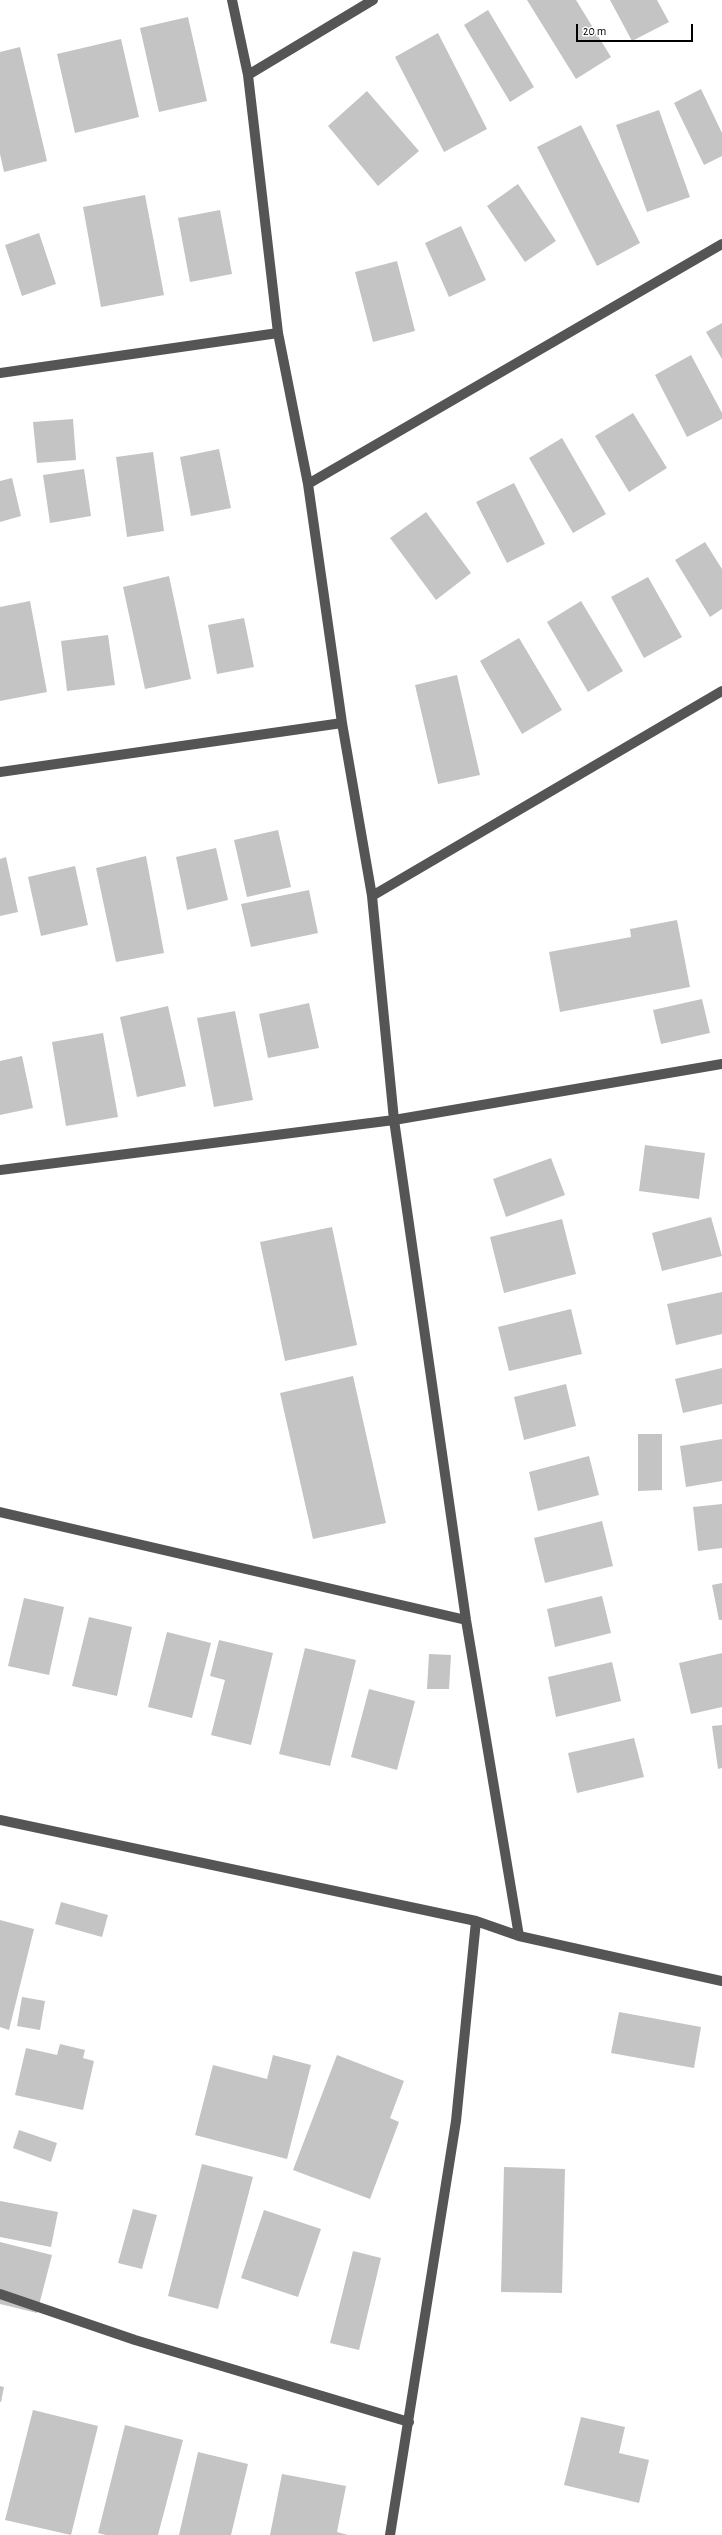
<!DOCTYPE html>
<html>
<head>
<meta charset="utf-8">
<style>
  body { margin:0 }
  #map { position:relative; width:722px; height:2535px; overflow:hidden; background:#fff; font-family:"Alegreya Sans",sans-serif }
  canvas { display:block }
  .scale { position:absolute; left:576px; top:24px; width:117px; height:18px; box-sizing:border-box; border:2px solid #000; border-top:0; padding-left:5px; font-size:12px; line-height:14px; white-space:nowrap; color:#000; -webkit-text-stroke:3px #fff; paint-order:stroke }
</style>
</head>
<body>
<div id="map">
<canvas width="722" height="2535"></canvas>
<div class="scale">20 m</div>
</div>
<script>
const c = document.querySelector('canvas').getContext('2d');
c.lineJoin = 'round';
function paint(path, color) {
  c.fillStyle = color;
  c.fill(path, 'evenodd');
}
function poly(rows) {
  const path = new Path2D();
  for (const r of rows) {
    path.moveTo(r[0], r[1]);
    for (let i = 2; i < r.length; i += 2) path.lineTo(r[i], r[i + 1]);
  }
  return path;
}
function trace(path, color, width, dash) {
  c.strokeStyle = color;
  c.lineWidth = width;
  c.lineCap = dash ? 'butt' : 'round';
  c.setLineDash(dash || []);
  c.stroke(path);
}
const building = poly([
  [527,0,576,0,611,57,576,79],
  [610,0,657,0,669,22,632,41],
  [488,10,534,87,510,102,464,25],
  [188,17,207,101,159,112,140,28],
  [438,33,487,129,444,152,395,57],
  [121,39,139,117,75,133,57,54],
  [20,47,47,161,4,172,0,154,0,52],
  [701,89,722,133,722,156,704,165,674,103],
  [367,91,419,151,378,186,328,126],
  [659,110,690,197,647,212,616,125],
  [581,125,640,243,597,266,537,147],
  [518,184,556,241,525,262,487,206],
  [145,195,164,295,101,307,83,207],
  [220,210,232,274,190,282,178,218],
  [461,226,486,280,449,297,425,243],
  [39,233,56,284,22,296,5,245],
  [397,261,415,331,373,342,355,272],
  [722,323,722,359,706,332],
  [691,355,722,413,722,419,687,437,655,375],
  [633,413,667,468,629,492,595,436],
  [73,419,76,460,37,463,33,422],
  [562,438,606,514,573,533,529,458],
  [219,449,231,508,191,516,180,457],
  [153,452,164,531,127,537,116,457],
  [84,469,91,516,50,523,43,475],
  [12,478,21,516,0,522,0,481],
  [514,483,545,544,507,563,476,502],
  [426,512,471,573,436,600,390,538],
  [705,542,722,569,722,609,710,617,675,560],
  [169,576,191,679,145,689,123,587],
  [648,577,682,637,644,658,611,597],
  [30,601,47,692,0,701,0,607],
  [581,601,623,671,588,692,547,622],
  [244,618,254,667,217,674,208,625],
  [108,635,115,685,67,691,61,641],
  [519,638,562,710,522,734,480,661],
  [457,675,480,775,438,784,415,685],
  [278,830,291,887,247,897,234,840],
  [216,848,228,900,187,910,176,857],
  [146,856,164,953,116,962,96,868],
  [6,857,18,912,0,916,0,859],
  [75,866,88,925,41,936,28,877],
  [309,890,318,933,251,947,241,904],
  [677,920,690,987,560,1012,549,952,631,937,630,929],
  [702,999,710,1033,661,1044,653,1010],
  [309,1003,319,1048,268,1058,259,1014],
  [168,1006,186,1086,137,1097,120,1017],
  [235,1011,253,1100,214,1107,197,1018],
  [103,1033,118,1117,66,1126,52,1042],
  [22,1056,33,1108,0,1115,0,1061],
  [645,1145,705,1153,699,1199,639,1191],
  [551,1158,565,1195,506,1217,493,1179],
  [711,1217,722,1256,662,1271,652,1233],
  [562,1219,576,1274,504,1293,490,1237],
  [332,1227,357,1345,285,1361,260,1242],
  [722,1292,722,1334,676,1345,667,1304],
  [571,1309,582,1354,509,1371,498,1327],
  [722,1368,722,1404,683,1413,675,1379],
  [353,1376,386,1523,313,1539,280,1393],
  [566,1384,576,1426,524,1440,514,1397],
  [638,1434,662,1434,662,1490,638,1491],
  [722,1439,722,1481,686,1487,680,1446],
  [589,1456,599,1495,538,1511,529,1472],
  [722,1504,722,1548,698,1551,693,1507],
  [602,1521,613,1566,545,1583,534,1538],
  [722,1583,722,1620,719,1620,712,1585],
  [602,1596,611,1633,555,1647,547,1609],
  [24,1598,64,1607,49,1675,8,1666],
  [89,1617,132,1627,117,1696,72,1686],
  [167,1632,211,1643,192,1718,148,1707],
  [219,1640,273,1653,251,1745,211,1735,225,1680,210,1676],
  [305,1648,356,1660,330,1766,279,1754],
  [722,1653,722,1707,691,1714,679,1663],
  [429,1654,451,1655,449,1689,427,1689],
  [612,1662,621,1701,556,1717,548,1677],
  [369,1689,415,1701,397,1770,351,1757],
  [722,1725,722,1768,718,1769,712,1726],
  [634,1738,644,1777,577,1793,568,1753],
  [61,1902,108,1915,102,1937,55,1924],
  [0,1920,34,1929,9,2030,0,2027],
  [22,1997,45,2001,40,2030,17,2026],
  [619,2012,701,2027,694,2068,611,2053],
  [60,2044,85,2050,83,2058,94,2061,83,2110,15,2095,26,2048,57,2055],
  [273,2055,311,2065,287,2159,195,2135,213,2065,267,2079],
  [337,2055,404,2081,390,2118,399,2122,370,2199,293,2170],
  [19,2130,57,2143,51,2162,13,2148],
  [202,2164,253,2177,218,2309,168,2296],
  [504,2167,565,2169,562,2293,501,2292],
  [0,2201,58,2212,51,2247,0,2237],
  [133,2209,157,2215,142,2269,118,2263],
  [264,2210,321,2229,298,2297,241,2278],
  [0,2242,52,2255,37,2313,0,2304],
  [353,2251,381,2258,359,2350,330,2343],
  [0,2386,4,2387,1,2402,0,2402],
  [33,2410,98,2426,71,2535,5,2520],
  [581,2417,625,2427,619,2453,649,2460,639,2503,564,2485],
  [125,2425,183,2440,158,2535,106,2535,98,2533],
  [198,2452,248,2464,231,2535,179,2535],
  [282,2474,346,2486,337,2532,348,2535,270,2535]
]);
const minor = poly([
  [232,0,248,75,278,333,308,484,342,723,372,896,394,1120,466,1620,519,1936],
  [248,75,373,0],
  [0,373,278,333],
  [308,484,722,244],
  [0,772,342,723],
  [372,896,722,691],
  [0,1170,394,1120,722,1064],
  [0,1512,466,1620],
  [0,1820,476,1921,519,1936,722,1981],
  [0,2294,135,2340,409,2422],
  [390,2535,456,2121,476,1921]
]);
paint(building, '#c4c4c4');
trace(minor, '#555', 10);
</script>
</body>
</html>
